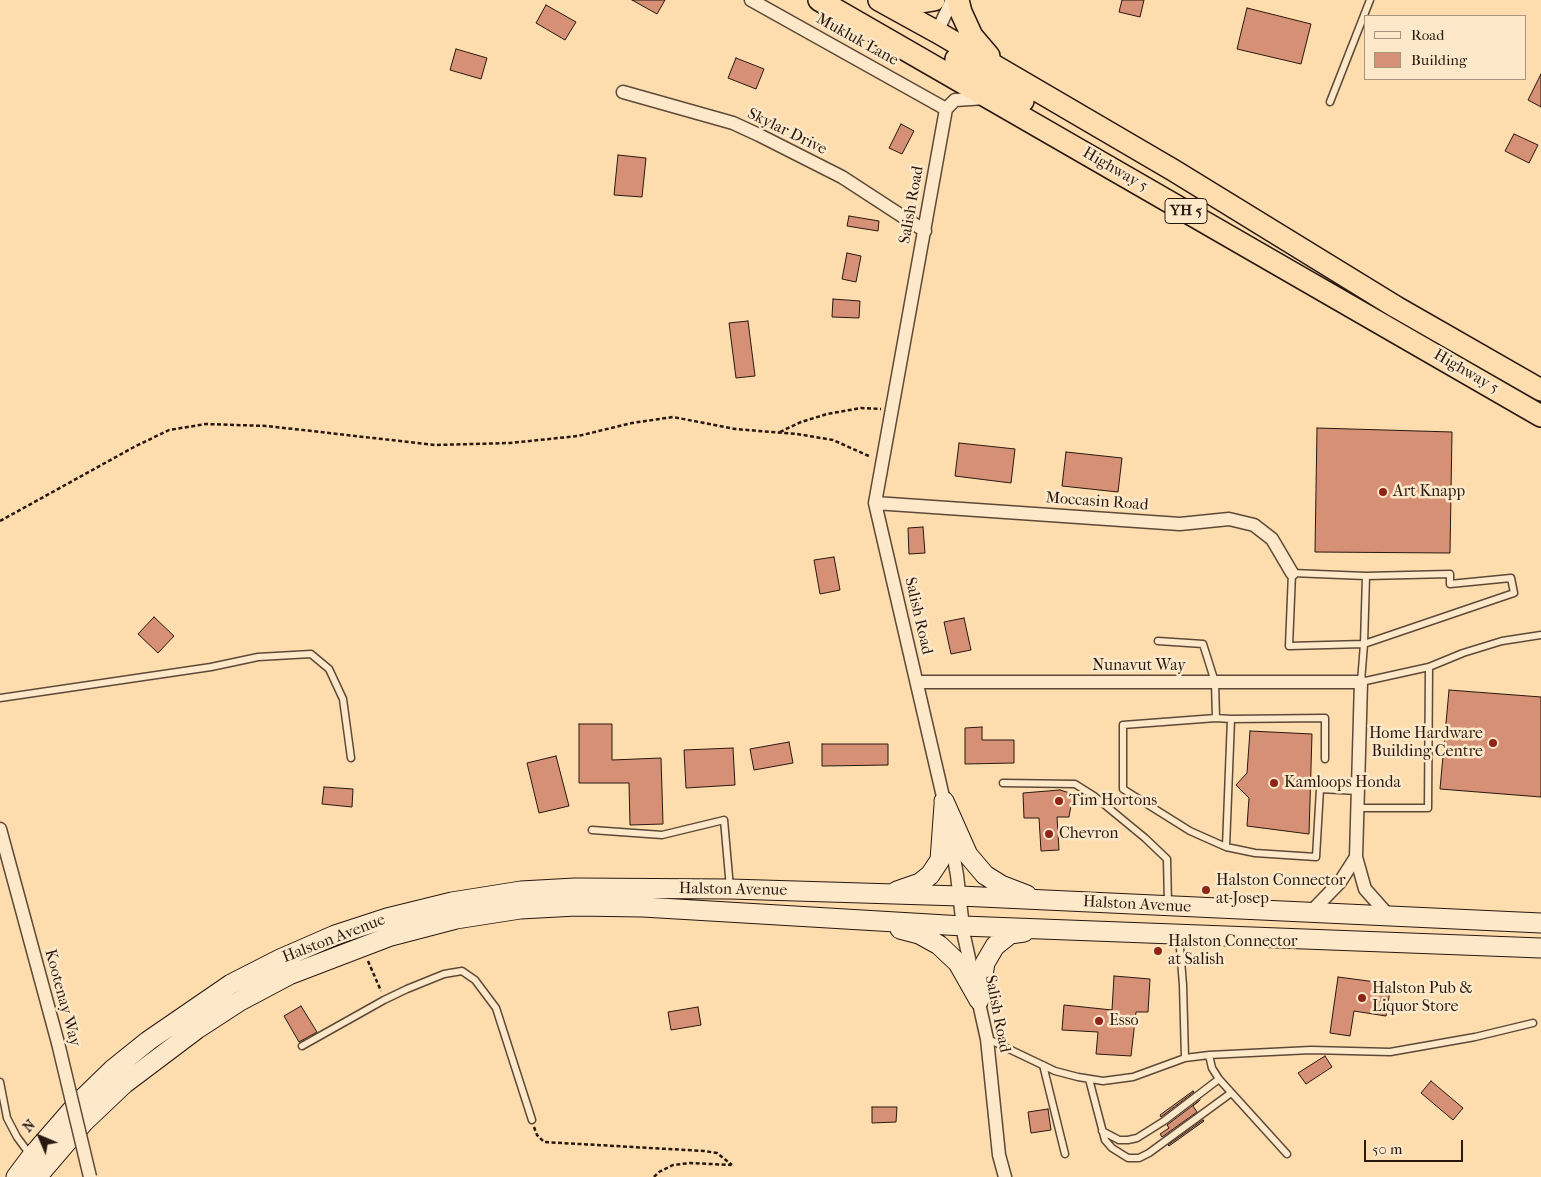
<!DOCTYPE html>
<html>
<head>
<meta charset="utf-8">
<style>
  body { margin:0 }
  #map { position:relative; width:1541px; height:1177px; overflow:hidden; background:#fddcae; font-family:"IM FELL French Canon",serif }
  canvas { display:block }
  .legend { position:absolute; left:1364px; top:15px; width:162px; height:65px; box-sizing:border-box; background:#fee8ca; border:1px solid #a89580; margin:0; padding:6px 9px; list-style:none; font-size:15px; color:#281810 }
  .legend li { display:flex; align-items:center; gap:10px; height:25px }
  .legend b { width:25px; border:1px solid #a89580 }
  .north { position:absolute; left:15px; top:1112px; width:50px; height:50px; -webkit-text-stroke:4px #fee8ca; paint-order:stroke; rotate:315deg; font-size:14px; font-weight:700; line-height:20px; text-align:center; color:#281810 }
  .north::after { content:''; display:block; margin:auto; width:18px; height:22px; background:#281810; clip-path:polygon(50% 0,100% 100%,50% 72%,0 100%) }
  .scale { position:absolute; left:1364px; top:1140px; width:99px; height:22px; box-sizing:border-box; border:2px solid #281810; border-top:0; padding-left:6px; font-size:15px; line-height:18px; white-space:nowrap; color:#281810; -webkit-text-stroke:4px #fee8ca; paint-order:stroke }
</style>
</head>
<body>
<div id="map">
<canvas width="1541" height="1177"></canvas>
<ul class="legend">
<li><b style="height:6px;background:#fee8ca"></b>Road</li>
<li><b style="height:14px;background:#d69075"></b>Building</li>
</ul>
<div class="north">N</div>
<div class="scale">50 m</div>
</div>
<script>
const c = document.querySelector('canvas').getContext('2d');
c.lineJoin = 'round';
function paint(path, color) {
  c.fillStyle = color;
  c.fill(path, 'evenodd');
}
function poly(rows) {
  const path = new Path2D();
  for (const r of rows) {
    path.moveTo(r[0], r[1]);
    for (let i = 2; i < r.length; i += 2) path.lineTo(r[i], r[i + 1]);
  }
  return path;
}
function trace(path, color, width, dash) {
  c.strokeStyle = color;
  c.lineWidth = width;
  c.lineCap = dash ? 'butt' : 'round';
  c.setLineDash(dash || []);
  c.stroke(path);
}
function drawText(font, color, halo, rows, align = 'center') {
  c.font = font + ' "IM FELL French Canon",serif';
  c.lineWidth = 5;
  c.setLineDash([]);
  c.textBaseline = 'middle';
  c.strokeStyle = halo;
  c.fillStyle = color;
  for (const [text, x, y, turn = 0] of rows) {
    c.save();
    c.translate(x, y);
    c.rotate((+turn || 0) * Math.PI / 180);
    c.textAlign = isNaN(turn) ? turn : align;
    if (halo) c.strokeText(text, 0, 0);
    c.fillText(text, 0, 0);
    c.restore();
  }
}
const building = poly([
  [632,0,665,0,657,14,632,0],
  [1122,0,1144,0,1140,17,1119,12,1122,0],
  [546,5,576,22,565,40,536,23,546,5],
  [1247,8,1311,24,1301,64,1237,49,1247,8],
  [456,49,487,58,481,79,450,70,456,49],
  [736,58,764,69,756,89,728,78,736,58],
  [1541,74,1541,107,1528,100,1541,74],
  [901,124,914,131,902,154,889,148,901,124],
  [1514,134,1538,145,1529,163,1505,151,1514,134],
  [618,155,646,158,642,197,614,195,618,155],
  [849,216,879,221,878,231,847,226,849,216],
  [847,253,861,256,856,282,842,279,847,253],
  [833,299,860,301,859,318,832,317,833,299],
  [748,321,755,376,736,378,729,323,748,321],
  [1317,428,1452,432,1450,553,1315,552,1317,428],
  [959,443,1015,449,1011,483,955,476,959,443],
  [1066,452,1122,458,1118,492,1062,486,1066,452],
  [923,527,925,553,909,554,908,528,923,527],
  [834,557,840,590,820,594,814,560,834,557],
  [154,617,174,636,158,653,138,634,154,617],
  [964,618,971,650,951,654,944,622,964,618],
  [1449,690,1541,697,1541,797,1440,789,1449,690],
  [579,724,612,724,612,760,661,758,663,824,630,825,629,783,579,783,579,724],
  [982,727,982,740,1014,740,1014,763,965,764,965,728,982,727],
  [1250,731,1312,734,1309,834,1247,826,1249,798,1236,785,1247,773,1250,731],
  [789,742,793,763,754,770,750,749,789,742],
  [822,744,888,744,888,765,822,766,822,744],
  [733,748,735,785,686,788,684,750,733,748],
  [556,756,569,806,539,813,527,763,556,756],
  [324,787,353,789,352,807,322,804,324,787],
  [1060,790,1073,794,1069,817,1057,817,1059,850,1041,851,1039,818,1024,818,1023,793,1060,790],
  [1114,976,1150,979,1148,1012,1136,1012,1131,1056,1096,1054,1098,1032,1062,1030,1064,1005,1112,1010,1114,976],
  [1338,977,1391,984,1386,1016,1354,1011,1350,1036,1330,1033,1338,977],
  [301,1006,317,1032,299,1042,284,1016,301,1006],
  [698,1007,701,1025,671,1030,668,1012,698,1007],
  [1325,1056,1332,1067,1306,1084,1298,1073,1325,1056],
  [1431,1081,1463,1108,1453,1120,1421,1093,1431,1081],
  [1193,1091,1194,1092,1161,1117,1160,1115,1193,1091],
  [1200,1100,1193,1106,1197,1112,1162,1137,1160,1134,1169,1128,1167,1125,1200,1100],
  [872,1107,897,1107,896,1122,872,1123,872,1107],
  [1048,1109,1051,1130,1031,1133,1028,1112,1048,1109],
  [1203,1120,1204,1121,1169,1146,1168,1145,1203,1120]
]);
const path = poly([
  [780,432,801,422,827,414,861,408,881,409],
  [0,521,134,447,169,430,206,424,267,426,435,445,510,443,578,436,632,423,673,417,735,429,797,434,833,440,871,457],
  [368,961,381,991],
  [534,1127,537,1135,544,1142,704,1151,717,1153,732,1165],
  [654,1177,659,1172,673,1165,690,1163,731,1165]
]);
const service = poly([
  [1330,102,1370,0],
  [1366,576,1450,574,1450,584,1511,578,1514,593,1364,644,1289,646,1292,573,1366,576,1364,644,1361,682,1429,667,1463,653,1502,641,1541,635],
  [1158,641,1203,644,1215,682,1216,718,1231,719,1226,847],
  [0,698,211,667,258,657,311,654,329,669,343,699,351,758],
  [1216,718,1123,725,1123,789,1190,831,1226,847,1255,853,1316,857,1320,789,1358,791],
  [1231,719,1325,718,1325,759],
  [1003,783,1075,784,1094,796,1145,838,1167,859,1168,905],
  [1357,808,1428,808,1429,667],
  [592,830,662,835,724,820,730,888],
  [988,1039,1055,1071,1078,1077,1103,1081,1133,1077,1185,1058,1183,985,1179,936],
  [302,1046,384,1000,407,989,444,974,462,971,475,980,496,1008,532,1120],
  [1209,1055,1212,1068,1219,1079,1287,1154],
  [1185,1058,1209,1055,1311,1050,1390,1052,1475,1037,1533,1023],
  [1043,1065,1065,1154],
  [1089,1079,1105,1140,1112,1148,1128,1158,1139,1158,1149,1153,1231,1093],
  [0,1082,7,1118,17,1137,31,1156],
  [1102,1131,1119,1140,1128,1140,1137,1138,1164,1121,1219,1079]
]);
const minor = poly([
  [751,0,946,109],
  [937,32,952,0],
  [623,92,733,123,759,135,842,177,925,231],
  [986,98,955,100,946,109,875,503,944,801,957,875,964,936,987,1039,999,1155,1005,1177],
  [875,503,1180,524,1229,519,1254,525,1272,539,1292,573],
  [917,682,1361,682,1356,857,1365,889,1389,916],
  [0,829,58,1043],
  [1310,913,1340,882,1356,857]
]);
const secondary = poly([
  [944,801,968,855,985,875,1001,885,1027,895],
  [897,891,920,883,930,875,940,860,944,805],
  [900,929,919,934,939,945,958,963,979,1000],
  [979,1000,985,963,995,946,1010,934,1024,932],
  [16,1177,31,1157,78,1103,112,1070,148,1041,231,984,280,959,335,935,387,918,452,902,521,891,575,888,730,889,960,896,1541,923],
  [37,1177,84,1122,124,1084,197,1029,240,1001,289,975,391,936,456,919,520,909,576,906,643,907,963,926,1541,948]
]);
const trunk = poly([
  [819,0,1541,416],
  [879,0,937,32,1173,170,1396,307,1541,390],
  [889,0,909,4,934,0],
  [958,0,961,12,972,36,989,56],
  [956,59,1023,101]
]);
const minorBridge = poly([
  [58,1043,90,1177]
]);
const markers = [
  [1383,492,5,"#8f2418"],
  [1493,743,5,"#8f2418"],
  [1274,783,5,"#8f2418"],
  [1059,801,5,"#8f2418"],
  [1049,834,5,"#8f2418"],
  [1206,890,5,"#8f2418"],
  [1158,951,5,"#8f2418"],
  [1362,998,5,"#8f2418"],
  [1099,1021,5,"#8f2418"]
];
const shields = [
  [1186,211,42]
];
const shieldNames = [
  ["YH 5",1186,211]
];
const streetNames = [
  ["Mukluk Lane",857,40,29],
  ["Skylar Drive",787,132,26],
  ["Highway 5",1115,170,30],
  ["Salish Road",912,205,-80],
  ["Highway 5",1466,372,30],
  ["Moccasin Road",1097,502,4],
  ["Salish Road",918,616,77],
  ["Nunavut Way",1139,666],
  ["Halston Avenue",733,890,1],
  ["Halston Avenue",1137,905,3],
  ["Halston Avenue",334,939,-21],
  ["Kootenay Way",62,998,75],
  ["Salish Road",997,1014,79]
];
const poiNames = [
  ["Art Knapp",1393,492],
  ["Home Hardware",1483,734,"right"],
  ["Building Centre",1483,752,"right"],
  ["Kamloops Honda",1284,783],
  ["Tim Hortons",1069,801],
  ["Chevron",1059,834],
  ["Halston Connector",1216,881],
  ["at Josep",1216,899],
  ["Halston Connector",1168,942],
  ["at Salish",1168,960],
  ["Halston Pub &",1372,989],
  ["Liquor Store",1372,1007],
  ["Esso",1109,1021]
];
paint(building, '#d69075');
trace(building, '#281810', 1);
trace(service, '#5d4938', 9);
trace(minor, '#5d4938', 15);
trace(secondary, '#281810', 21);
trace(trunk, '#281810', 24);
trace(path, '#281810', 2.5, [4, 2.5]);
trace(service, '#fee8ca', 6);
trace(minor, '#fee8ca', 12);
trace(secondary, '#fee8ca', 19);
trace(trunk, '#fddcae', 21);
trace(minorBridge, '#5d4938', 15, []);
trace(minorBridge, '#fee8ca', 12);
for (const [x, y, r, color] of markers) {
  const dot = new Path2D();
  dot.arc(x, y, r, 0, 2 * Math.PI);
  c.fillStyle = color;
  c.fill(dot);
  trace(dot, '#fee8ca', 2);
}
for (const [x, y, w] of shields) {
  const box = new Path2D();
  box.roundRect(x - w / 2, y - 12.5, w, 25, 4);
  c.fillStyle = '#fee8ca';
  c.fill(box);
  trace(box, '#281810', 1);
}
drawText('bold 15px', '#281810', null, shieldNames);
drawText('16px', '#281810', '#fee8ca', streetNames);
drawText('16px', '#281810', '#fee8ca', poiNames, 'left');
</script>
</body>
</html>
